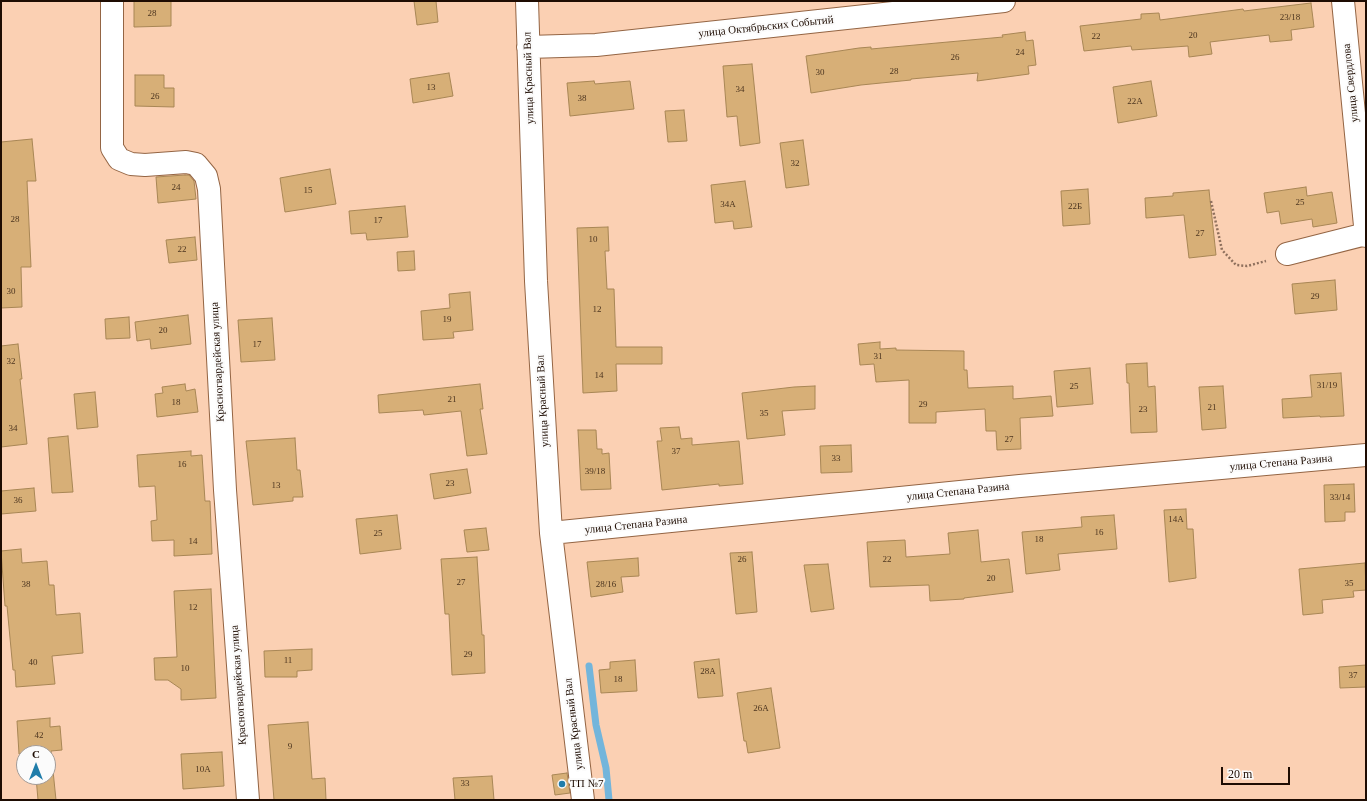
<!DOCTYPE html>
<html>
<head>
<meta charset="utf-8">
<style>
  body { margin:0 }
  #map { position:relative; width:1367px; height:801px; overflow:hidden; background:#fbd0b3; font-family:Georgia,serif }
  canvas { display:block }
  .frame { position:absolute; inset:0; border:2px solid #1e0c02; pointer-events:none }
  .north { position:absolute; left:16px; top:745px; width:40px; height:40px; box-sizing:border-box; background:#fbfbfb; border:1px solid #a39b97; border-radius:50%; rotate:0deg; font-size:11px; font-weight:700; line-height:16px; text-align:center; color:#1e0c02 }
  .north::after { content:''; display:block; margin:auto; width:14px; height:18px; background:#207daa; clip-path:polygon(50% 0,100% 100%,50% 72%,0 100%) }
  .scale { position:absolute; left:1221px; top:767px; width:69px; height:18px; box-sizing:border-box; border:2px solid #1e0c02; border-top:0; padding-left:5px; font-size:12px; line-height:14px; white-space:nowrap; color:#1e0c02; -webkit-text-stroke:3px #fbfbfb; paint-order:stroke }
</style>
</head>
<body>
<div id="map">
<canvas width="1367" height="801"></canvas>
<div class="frame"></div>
<div class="north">С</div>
<div class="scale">20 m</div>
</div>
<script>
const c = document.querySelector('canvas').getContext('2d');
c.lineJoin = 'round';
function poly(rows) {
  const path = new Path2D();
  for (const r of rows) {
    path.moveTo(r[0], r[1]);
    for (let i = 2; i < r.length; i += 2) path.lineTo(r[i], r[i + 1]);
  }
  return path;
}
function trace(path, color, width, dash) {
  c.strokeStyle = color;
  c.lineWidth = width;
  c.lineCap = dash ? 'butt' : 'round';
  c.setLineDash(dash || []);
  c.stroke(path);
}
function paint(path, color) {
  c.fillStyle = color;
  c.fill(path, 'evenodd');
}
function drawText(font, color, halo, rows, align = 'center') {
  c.font = font + ' Georgia,serif';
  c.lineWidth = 4;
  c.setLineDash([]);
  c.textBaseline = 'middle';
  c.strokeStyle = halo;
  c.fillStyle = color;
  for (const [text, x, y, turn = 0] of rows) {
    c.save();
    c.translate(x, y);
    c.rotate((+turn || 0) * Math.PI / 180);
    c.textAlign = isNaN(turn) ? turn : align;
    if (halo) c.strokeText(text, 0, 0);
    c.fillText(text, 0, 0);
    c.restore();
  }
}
const stream = poly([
  [589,666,596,725,606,768,609,800]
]);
const building = poly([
  [134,1,171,1,171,26,134,27,134,1],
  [414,1,436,1,438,22,417,25,414,1],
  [1311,3,1314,27,1291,30,1292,40,1270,42,1269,35,1210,42,1212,54,1189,57,1188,46,1132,50,1131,46,1084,51,1080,26,1141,19,1141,14,1159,13,1160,20,1243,9,1244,11,1311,3],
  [1025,32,1026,41,1033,40,1036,65,1028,66,1029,74,977,81,978,73,911,79,911,80,861,85,811,93,806,56,859,48,871,47,871,49,1003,37,1002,35,1025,32],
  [752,64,760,143,740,146,737,116,727,117,723,66,752,64],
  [449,73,453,96,413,103,410,79,449,73],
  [135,75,164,75,164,88,174,88,174,107,135,106,135,75],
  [594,81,595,84,630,81,634,109,570,116,567,83,594,81],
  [1151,81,1157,116,1118,123,1113,87,1151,81],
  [684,110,687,141,668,142,665,111,684,110],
  [32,139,36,181,27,181,31,267,21,267,22,307,1,308,1,142,32,139],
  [803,140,809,185,786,188,780,143,803,140],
  [330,169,336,204,285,212,280,178,330,169],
  [185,175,189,175,194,181,196,199,158,203,156,177,185,175],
  [745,181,752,227,734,229,733,221,715,223,711,185,745,181],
  [1306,187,1307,196,1332,192,1337,223,1313,227,1312,219,1281,224,1279,211,1267,213,1264,193,1306,187],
  [1088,189,1090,224,1063,226,1061,191,1088,189],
  [1209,190,1216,255,1189,258,1184,215,1146,218,1145,198,1173,196,1173,193,1209,190],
  [405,206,408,237,367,240,366,233,351,234,349,211,405,206],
  [608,227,609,251,605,251,607,289,614,289,616,347,662,347,662,364,616,364,617,391,583,393,577,228,608,227],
  [195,237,197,260,169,263,166,240,195,237],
  [414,251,415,270,398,271,397,252,414,251],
  [1335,280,1337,310,1295,314,1292,284,1335,280],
  [470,292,473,330,453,332,454,338,423,340,421,311,450,308,449,294,470,292],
  [188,315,191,344,151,349,150,339,137,341,135,322,188,315],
  [129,317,130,338,106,339,105,319,129,317],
  [272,318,275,360,241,362,238,320,272,318],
  [880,342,880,349,896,348,896,350,964,351,964,370,967,370,968,388,1013,386,1013,399,1051,396,1053,416,1020,418,1021,449,997,450,996,431,986,431,985,409,936,412,936,423,909,423,909,380,876,382,874,364,860,365,858,344,880,342],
  [18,344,22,379,20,379,27,444,1,447,1,346,18,344],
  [1147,363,1148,387,1155,386,1157,432,1131,433,1129,383,1127,383,1126,364,1147,363],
  [1090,368,1093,404,1057,407,1054,371,1090,368],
  [1341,373,1344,416,1320,417,1320,416,1283,418,1282,399,1312,397,1310,375,1341,373],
  [185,384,186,391,195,389,198,412,157,417,155,394,163,393,162,387,185,384],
  [480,384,483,409,480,409,487,454,467,456,461,411,424,415,423,410,379,413,378,395,480,384],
  [815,386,815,409,782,411,785,435,747,439,742,393,794,387,815,386],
  [1223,386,1226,428,1202,430,1199,387,1223,386],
  [95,392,98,427,77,429,74,394,95,392],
  [679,427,681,439,692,438,692,445,739,441,743,484,719,486,719,484,662,490,657,441,662,441,660,428,679,427],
  [578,430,596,430,597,449,602,449,602,454,609,453,611,489,581,490,578,430],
  [68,436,73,492,52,493,48,438,68,436],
  [295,438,297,470,300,470,303,497,293,497,293,501,253,505,246,441,295,438],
  [851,445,852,472,821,473,820,446,851,445],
  [191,451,191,456,202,455,205,501,210,501,212,554,174,556,174,540,152,541,151,521,157,520,155,486,139,487,137,455,191,451],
  [467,469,471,493,434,499,430,474,467,469],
  [1354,484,1355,512,1345,512,1345,521,1325,522,1324,485,1354,484],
  [34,488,36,511,1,514,1,491,34,488],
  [1186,509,1187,529,1193,529,1196,578,1169,582,1164,510,1186,509],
  [397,515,401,549,360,554,356,519,397,515],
  [1114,515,1117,549,1058,554,1060,570,1026,574,1022,532,1082,527,1081,517,1114,515],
  [486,528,489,550,467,552,464,530,486,528],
  [978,530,981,562,1009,559,1013,592,964,598,964,599,930,601,929,585,870,587,867,542,905,540,906,557,950,554,948,533,978,530],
  [21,549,22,563,47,561,49,585,54,585,56,615,80,613,83,653,52,656,55,684,16,687,15,670,13,670,7,606,5,606,1,551,21,549],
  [752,552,757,612,736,614,730,553,752,552],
  [477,557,482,635,484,635,485,673,452,675,449,614,445,614,441,559,477,557],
  [638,558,639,576,621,577,623,592,591,597,587,562,638,558],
  [1365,563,1366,590,1353,591,1354,597,1322,600,1323,613,1303,615,1299,569,1365,563],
  [828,564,834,609,811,612,804,565,828,564],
  [211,589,216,698,181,700,181,689,168,680,155,680,154,658,177,657,174,591,211,589],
  [312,649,312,670,297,671,297,677,265,677,264,651,312,649],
  [719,659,723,696,698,698,694,662,719,659],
  [635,660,637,691,601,693,599,670,610,669,610,662,635,660],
  [1366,665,1366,687,1340,688,1339,667,1366,665],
  [771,688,780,748,748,753,746,741,744,741,737,693,771,688],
  [50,718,50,727,60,726,62,750,51,751,56,800,38,800,36,777,48,777,48,753,19,754,17,721,50,718],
  [308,722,312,779,325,778,326,800,274,800,268,725,308,722],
  [222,752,224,786,183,789,181,754,222,752],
  [567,773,570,793,555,795,552,775,567,773],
  [492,776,494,800,455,800,453,778,492,776]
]);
const path = poly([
  [1211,201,1222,250,1236,265,1247,266,1266,261]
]);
const minor = poly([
  [112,1,112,148,119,159,131,164,145,165,186,162,196,164,206,176,209,189,225,490,248,800],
  [527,1,536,281,551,533,583,800],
  [1343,1,1366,236],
  [528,47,596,45,1004,1],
  [1287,254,1366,234],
  [551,533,1020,486,1366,455]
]);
const markers = [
  [562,784,4,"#207daa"]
];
const numberNames = [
  ["28",152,14],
  ["23/18",1290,18],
  ["20",1193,36],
  ["22",1096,37],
  ["24",1020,53],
  ["26",955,58],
  ["28",894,72],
  ["30",820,73],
  ["13",431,88],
  ["34",740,90],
  ["26",155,97],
  ["38",582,99],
  ["22А",1135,102],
  ["32",795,164],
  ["24",176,188],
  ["15",308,191],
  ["25",1300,203],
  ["34А",728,205],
  ["22Б",1075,207],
  ["28",15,220],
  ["17",378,221],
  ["27",1200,234],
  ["10",593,240],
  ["22",182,250],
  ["30",11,292],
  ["29",1315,297],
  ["12",597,310],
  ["19",447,320],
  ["20",163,331],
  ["17",257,345],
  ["31",878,357],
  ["32",11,362],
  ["14",599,376],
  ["31/19",1327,386],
  ["25",1074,387],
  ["21",452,400],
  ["18",176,403],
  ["29",923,405],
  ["21",1212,408],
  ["23",1143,410],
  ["35",764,414],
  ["34",13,429],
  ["27",1009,440],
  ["37",676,452],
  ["33",836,459],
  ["16",182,465],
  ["39/18",595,472],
  ["23",450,484],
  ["13",276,486],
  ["33/14",1340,498],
  ["36",18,501],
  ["14А",1176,520],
  ["16",1099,533],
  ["25",378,534],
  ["18",1039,540],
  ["14",193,542],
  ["26",742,560],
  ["22",887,560],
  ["20",991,579],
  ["27",461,583],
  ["35",1349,584],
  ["38",26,585],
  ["28/16",606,585],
  ["12",193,608],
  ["29",468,655],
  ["11",288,661],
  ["40",33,663],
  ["10",185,669],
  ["28А",708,672],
  ["37",1353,676],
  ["18",618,680],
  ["26А",761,709],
  ["42",39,736],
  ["9",290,747],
  ["10А",203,770],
  ["33",465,784]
];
const streetNames = [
  ["улица Октябрьских Событий",766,27,-6],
  ["улица Красный Вал",529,78,-92],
  ["улица Свердлова",1351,83,-96],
  ["Красногвардейская улица",218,362,-93],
  ["улица Красный Вал",543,401,-93],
  ["улица Степана Разина",1281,463,-5],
  ["улица Степана Разина",958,492,-6],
  ["улица Степана Разина",636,525,-6],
  ["Красногвардейская улица",239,685,-94],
  ["улица Красный Вал",574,724,-97]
];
const poiNames = [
  ["ТП №7",570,784]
];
trace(stream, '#73b5db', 7);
paint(building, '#d7af77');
trace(building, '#a88655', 1);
trace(minor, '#946544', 24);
trace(path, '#8f705d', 2.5, [2, 2]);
trace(minor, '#fff', 22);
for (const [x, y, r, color] of markers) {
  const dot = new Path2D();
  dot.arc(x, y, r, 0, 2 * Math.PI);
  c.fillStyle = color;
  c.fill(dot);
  trace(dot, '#fbfbfb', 1.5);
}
drawText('9px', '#4c351f', null, numberNames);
drawText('11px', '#1e0c02', '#fbfbfb', streetNames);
drawText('11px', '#1e0c02', '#fbfbfb', poiNames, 'left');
</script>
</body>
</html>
